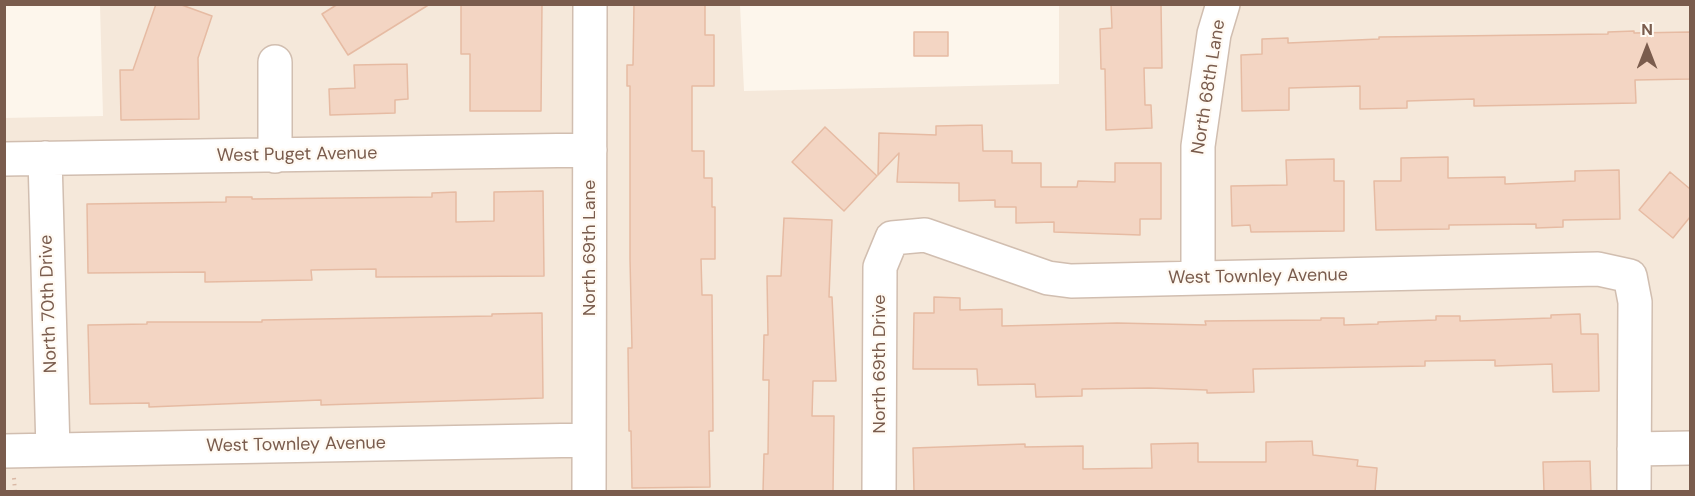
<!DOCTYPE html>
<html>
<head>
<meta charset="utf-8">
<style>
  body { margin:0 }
  #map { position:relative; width:1695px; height:496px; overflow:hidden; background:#fdf6ec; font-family:"DM Sans",sans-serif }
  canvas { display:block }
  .frame { position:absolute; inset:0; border:6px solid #7a5c4d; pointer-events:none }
  .north { position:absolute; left:1617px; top:18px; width:60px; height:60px; -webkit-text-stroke:4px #fffaf3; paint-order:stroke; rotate:0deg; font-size:16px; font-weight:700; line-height:24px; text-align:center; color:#7a5c4d }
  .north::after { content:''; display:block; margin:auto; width:21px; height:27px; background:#7a5c4d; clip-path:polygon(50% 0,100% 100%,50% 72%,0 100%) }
</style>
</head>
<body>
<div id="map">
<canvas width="1695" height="496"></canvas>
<div class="frame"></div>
<div class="north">N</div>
</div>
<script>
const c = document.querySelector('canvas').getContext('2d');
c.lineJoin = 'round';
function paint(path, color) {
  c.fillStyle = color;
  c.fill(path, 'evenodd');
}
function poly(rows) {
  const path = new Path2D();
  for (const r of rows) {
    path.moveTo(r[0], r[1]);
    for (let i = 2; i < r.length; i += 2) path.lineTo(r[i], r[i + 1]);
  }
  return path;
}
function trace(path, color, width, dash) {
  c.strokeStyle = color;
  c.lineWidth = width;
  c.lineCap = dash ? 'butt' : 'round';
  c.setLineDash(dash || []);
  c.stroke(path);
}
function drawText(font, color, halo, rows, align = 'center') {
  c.font = font + ' "DM Sans",sans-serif';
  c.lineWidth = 4.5;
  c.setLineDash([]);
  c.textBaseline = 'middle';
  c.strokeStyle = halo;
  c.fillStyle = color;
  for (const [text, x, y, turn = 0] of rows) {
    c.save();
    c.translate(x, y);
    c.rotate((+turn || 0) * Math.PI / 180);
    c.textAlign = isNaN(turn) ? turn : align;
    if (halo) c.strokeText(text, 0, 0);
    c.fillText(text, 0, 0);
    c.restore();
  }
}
const residential = poly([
  [100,5,740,5,744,91,1059,84,1059,5,1690,5,1690,491,5,491,4,118,103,116]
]);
const building = poly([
  [156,4,179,4,212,16,198,58,199,119,121,120,120,70,133,70,156,4],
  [338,4,430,4,348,55,322,14,338,4],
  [461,4,542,4,541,111,470,111,470,54,461,54,461,4],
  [634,4,705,4,705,35,714,35,714,86,692,86,692,151,704,151,704,178,712,178,712,207,715,207,715,259,701,259,702,295,712,295,713,431,709,431,710,487,632,488,631,431,629,431,628,348,632,348,630,259,630,86,627,86,627,65,633,65,634,4],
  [1111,4,1161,4,1162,68,1144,68,1145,105,1151,105,1152,128,1106,130,1105,69,1101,69,1100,29,1112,28,1111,4],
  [1634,31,1634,33,1690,32,1690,79,1635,80,1636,103,1474,106,1474,99,1407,101,1407,108,1360,109,1360,86,1289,88,1289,110,1242,111,1241,55,1262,54,1262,39,1288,38,1288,43,1379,39,1379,37,1608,34,1608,32,1634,31],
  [914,32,948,32,948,56,914,56,914,32],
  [407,64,408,99,395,100,395,113,330,115,329,89,355,88,354,65,407,64],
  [982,125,983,151,1012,151,1012,163,1041,163,1041,187,1077,187,1078,181,1115,182,1115,163,1161,163,1161,219,1140,219,1140,235,1054,232,1054,222,1016,223,1016,207,995,207,995,200,959,201,959,183,897,182,899,153,878,175,879,133,936,135,936,126,982,125],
  [825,127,877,176,844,211,792,162,825,127],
  [1448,157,1448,178,1505,177,1505,184,1575,181,1575,171,1619,170,1620,219,1563,220,1563,227,1536,228,1536,224,1449,225,1449,229,1376,230,1374,181,1401,181,1401,158,1448,157],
  [1334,159,1334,181,1344,181,1344,231,1251,232,1250,225,1232,226,1231,186,1287,185,1286,160,1334,159],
  [1670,172,1690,189,1690,217,1673,238,1639,210,1670,172],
  [543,191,544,276,376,277,376,269,311,270,312,280,205,282,205,272,88,273,87,204,226,202,226,197,252,197,252,199,432,197,432,193,456,192,456,222,494,221,494,192,543,191],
  [784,218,832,220,829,297,832,297,836,381,813,381,812,416,834,416,833,492,763,492,764,454,768,454,769,380,763,380,764,335,768,335,767,276,781,276,784,218],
  [934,297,960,298,960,310,1002,309,1002,326,1117,323,1206,325,1205,321,1321,320,1321,318,1344,318,1344,325,1378,324,1378,322,1436,320,1436,316,1460,316,1460,321,1551,318,1551,315,1580,314,1581,334,1598,334,1599,391,1553,392,1552,364,1495,366,1495,360,1425,361,1425,366,1253,369,1254,392,1207,393,1207,390,1149,388,1082,389,1082,396,1036,397,1035,384,978,385,977,369,913,369,914,313,934,313,934,297],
  [542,313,543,398,321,405,321,400,149,407,149,403,90,404,88,325,147,324,147,322,262,322,262,320,492,316,492,314,542,313],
  [1312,441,1313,455,1358,460,1357,466,1377,468,1375,492,914,492,913,448,1025,444,1025,447,1083,446,1083,469,1152,468,1151,444,1198,443,1198,462,1266,462,1266,442,1312,441],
  [1590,461,1591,492,1544,492,1543,462,1590,461]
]);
const path = poly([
  [14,478,15,492]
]);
const minor = poly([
  [275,62,275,156],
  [45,158,53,450],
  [4,159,590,150],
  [1198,278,1198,146,1214,34,1223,4],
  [1634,449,1690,448],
  [4,451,588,440],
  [589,492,590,4],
  [879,492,880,267,892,238,925,235,1048,278,1071,281,1598,269,1630,276,1635,302,1634,492]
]);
const streetNames = [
  ["North 68th Lane",1209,87,-81],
  ["West Puget Avenue",297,155,-1],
  ["North 69th Lane",590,248,-90],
  ["West Townley Avenue",1258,277,-1],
  ["North 70th Drive",49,304,-92],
  ["North 69th Drive",880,364,-90],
  ["West Townley Avenue",296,445,-1]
];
paint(residential, '#f5e8da');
paint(building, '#f3d5c3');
trace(building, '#e6bba3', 1.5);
trace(minor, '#d1beb0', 36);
trace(path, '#d9b8a5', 4, [1.5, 4.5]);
trace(minor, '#fff', 33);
drawText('18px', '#7a5c4d', '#fffaf3', streetNames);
</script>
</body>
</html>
